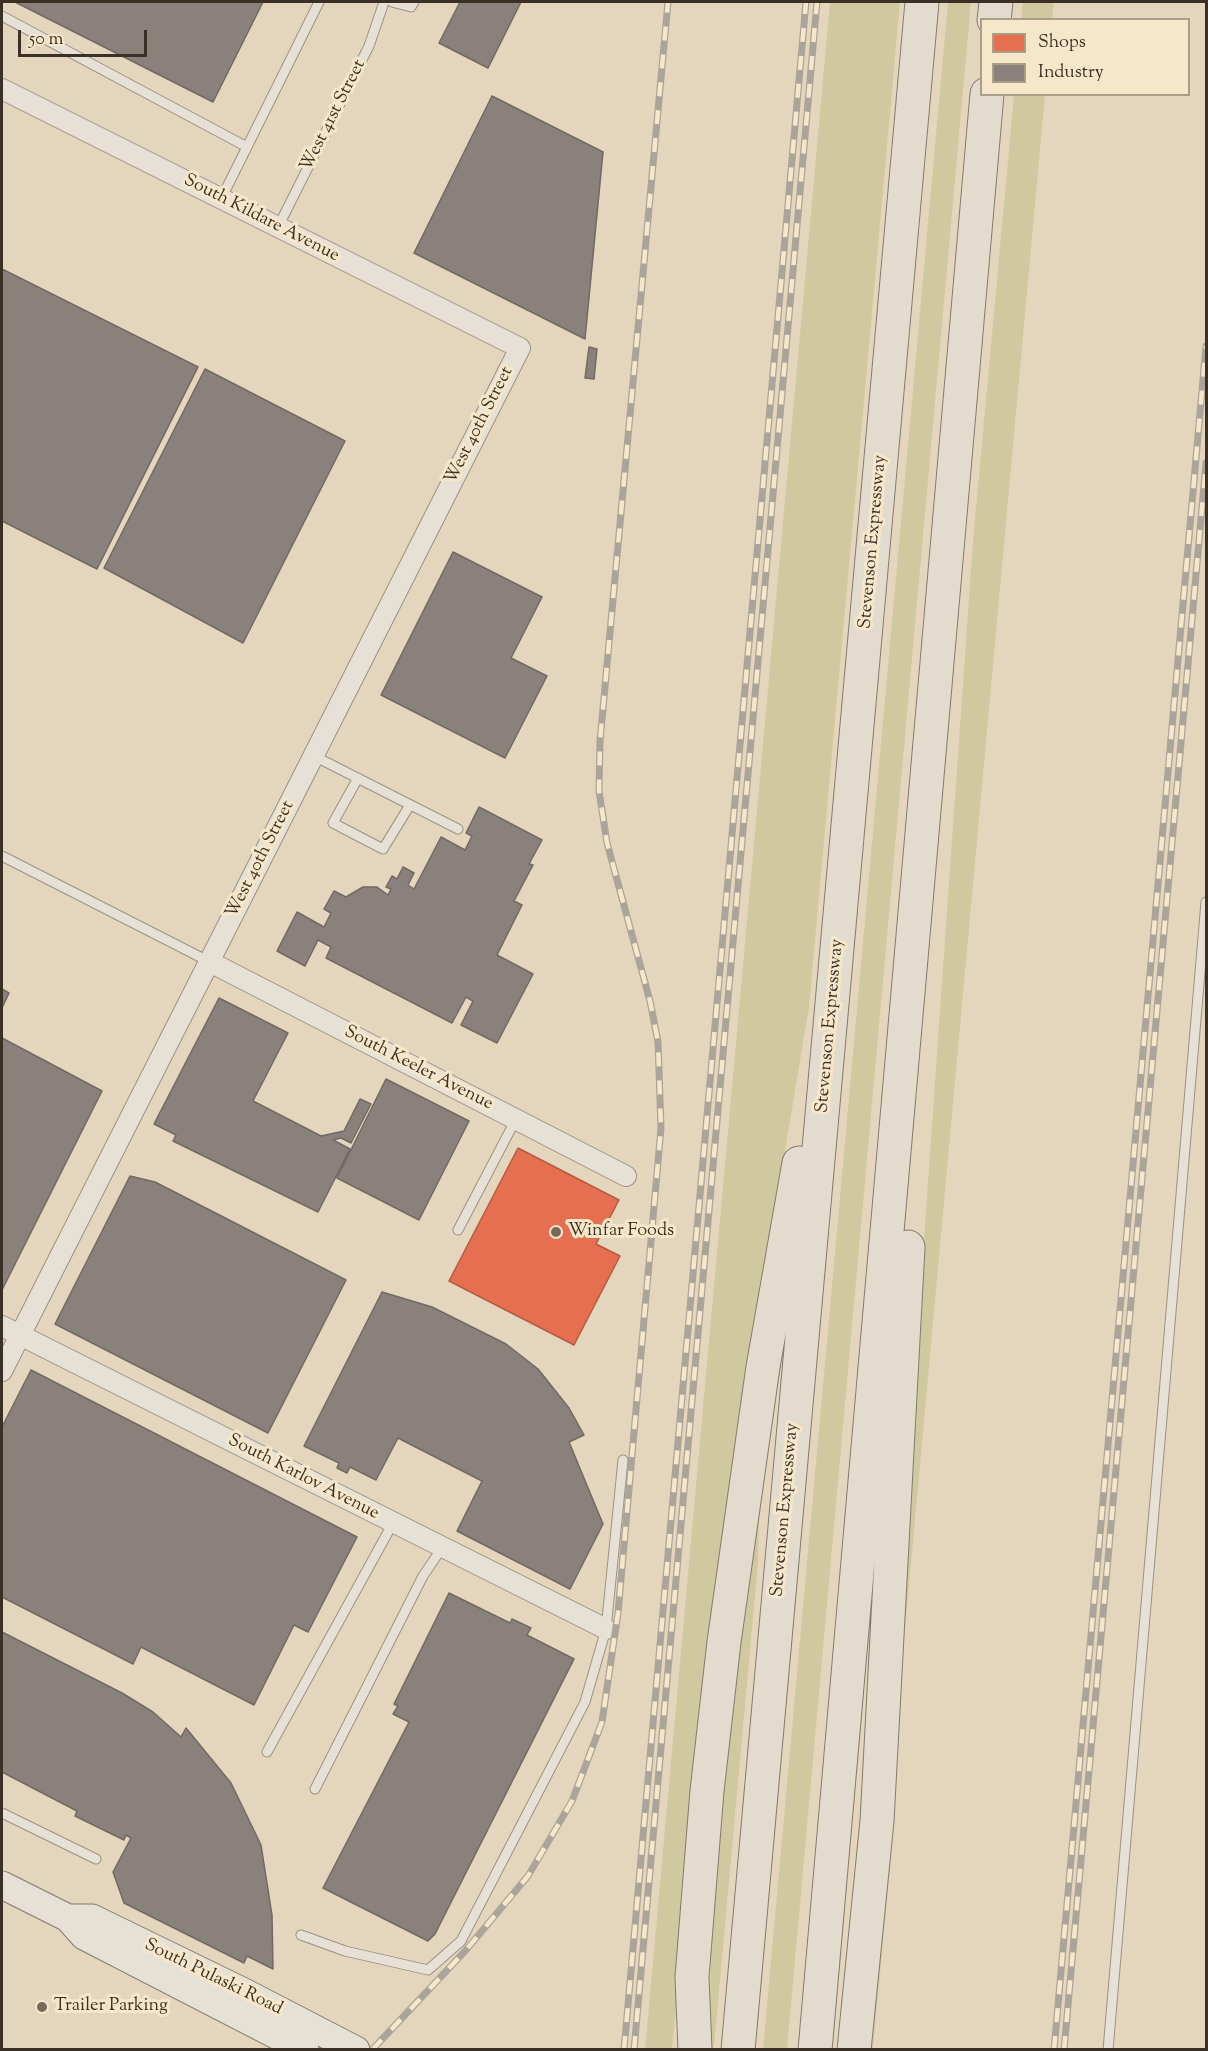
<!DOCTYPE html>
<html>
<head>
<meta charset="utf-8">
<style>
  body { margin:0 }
  #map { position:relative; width:1208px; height:2051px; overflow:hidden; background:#e4d6bd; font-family:"Sorts Mill Goudy",serif }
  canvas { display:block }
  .frame { position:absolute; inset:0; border:3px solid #3a3026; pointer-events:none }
  .legend { position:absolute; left:980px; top:18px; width:210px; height:78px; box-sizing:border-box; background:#f7e7ca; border:2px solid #ab9e88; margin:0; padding:8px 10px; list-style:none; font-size:18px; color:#3a3026 }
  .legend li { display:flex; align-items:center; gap:12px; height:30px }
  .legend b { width:30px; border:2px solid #ab9e88 }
  .scale { position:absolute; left:18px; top:30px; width:129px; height:27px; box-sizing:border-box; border:3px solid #3a3026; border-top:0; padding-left:8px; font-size:18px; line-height:21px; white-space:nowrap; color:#3a3026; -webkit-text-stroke:4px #f7e7ca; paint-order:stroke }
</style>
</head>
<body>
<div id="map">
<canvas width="1208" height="2051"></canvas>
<div class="frame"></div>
<ul class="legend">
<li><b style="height:16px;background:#e76f51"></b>Shops</li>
<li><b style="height:16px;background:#8a817c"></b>Industry</li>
</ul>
<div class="scale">50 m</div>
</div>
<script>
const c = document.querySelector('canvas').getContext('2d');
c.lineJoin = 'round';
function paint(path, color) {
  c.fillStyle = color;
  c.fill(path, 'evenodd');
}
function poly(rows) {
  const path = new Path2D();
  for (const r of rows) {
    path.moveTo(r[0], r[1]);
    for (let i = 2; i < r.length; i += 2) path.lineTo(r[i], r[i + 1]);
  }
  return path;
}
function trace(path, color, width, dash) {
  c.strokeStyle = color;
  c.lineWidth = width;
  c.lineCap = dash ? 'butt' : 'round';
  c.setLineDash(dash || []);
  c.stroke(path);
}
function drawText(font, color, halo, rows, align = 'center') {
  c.font = font + ' "Sorts Mill Goudy",serif';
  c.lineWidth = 6;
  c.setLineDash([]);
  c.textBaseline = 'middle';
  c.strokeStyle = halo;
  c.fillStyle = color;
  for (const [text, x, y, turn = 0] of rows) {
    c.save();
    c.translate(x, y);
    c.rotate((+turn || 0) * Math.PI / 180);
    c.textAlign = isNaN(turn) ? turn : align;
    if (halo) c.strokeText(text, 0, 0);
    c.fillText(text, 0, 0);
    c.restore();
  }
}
const green = poly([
  [830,2,900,2,889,125,809,1007,777,1199,704,1719,672,2049,645,2050],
  [948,2,971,2,787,2049,763,2049],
  [1023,2,1054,2,1052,19,1021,19],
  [1014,95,1045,95,884,1860,890,1867,873,2049,867,2050,973,541],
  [760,1467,758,1563,715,2036,713,2049,710,2050,711,1894]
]);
const shops = poly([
  [518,1148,619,1200,596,1244,620,1256,574,1345,449,1281,518,1148]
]);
const industry = poly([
  [15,2,263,2,213,102,15,2],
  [460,2,521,2,488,68,439,43,460,2],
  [492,96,603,152,585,339,414,253,492,96],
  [2,269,198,367,97,569,2,521,2,269],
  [589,347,597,349,594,379,585,378,589,347],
  [205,369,345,441,243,643,104,568,205,369],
  [453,552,542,597,511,658,547,676,505,758,381,695,453,552],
  [479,807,542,840,529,864,533,865,514,901,522,905,497,955,533,974,497,1043,461,1025,473,1001,466,997,452,1023,326,958,331,947,318,940,305,966,277,951,297,912,324,927,331,913,324,909,334,891,346,897,363,887,377,887,388,895,391,889,386,887,392,876,397,879,403,867,414,873,408,885,414,889,441,837,465,850,472,836,466,833,479,807],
  [2,989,9,993,2,1008,2,989],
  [219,998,288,1033,253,1101,321,1136,344,1131,360,1099,371,1104,351,1143,341,1138,333,1140,350,1149,318,1212,173,1141,176,1135,154,1124,219,998],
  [2,1038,102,1091,2,1290,2,1038],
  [386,1079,469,1121,419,1220,337,1178,386,1079],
  [130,1176,155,1182,346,1280,268,1433,55,1324,130,1176],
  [382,1292,432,1307,506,1344,538,1369,569,1408,584,1435,569,1442,603,1524,570,1589,457,1531,482,1481,398,1438,376,1480,350,1467,347,1473,337,1468,339,1463,304,1446,382,1292],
  [31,1370,357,1537,308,1632,294,1625,254,1705,141,1647,133,1664,2,1597,2,1427,31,1370],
  [449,1593,510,1623,512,1619,531,1628,527,1635,574,1659,435,1934,428,1941,323,1888,409,1722,393,1714,398,1706,394,1704,449,1593],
  [2,1632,122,1693,153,1712,181,1737,186,1728,231,1783,261,1845,272,1915,273,1969,247,1956,244,1963,124,1903,113,1872,131,1838,126,1835,124,1840,75,1816,77,1811,2,1772,2,1632]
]);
const service = poly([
  [392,2,411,7,414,2],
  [2,16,247,147,319,2],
  [221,199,247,147],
  [278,227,369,46,384,2],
  [314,756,458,829],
  [358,778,333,823,383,849,410,805],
  [2,856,210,962],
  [458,1230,516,1119],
  [267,1752,393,1523],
  [315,1789,423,1576,442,1548],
  [2,1813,96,1859],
  [301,1935,345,1951,428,1970,461,1941,585,1702,606,1629,623,1460],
  [1108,2050,1206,902]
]);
const minor = poly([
  [2,89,520,348,2,1371],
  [210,962,626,1176],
  [2,1326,606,1629]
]);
const secondary = poly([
  [2,1885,68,1918,84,1936,305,2050],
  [68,1918,92,1918,246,1993,356,2050]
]);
const motorway = poly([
  [994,20,996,2],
  [695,2050,692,1977,707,1791,724,1642,763,1367,799,1163],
  [738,2050,922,2],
  [815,2050,987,94],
  [854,2050,877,1821,908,1247]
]);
const rail = poly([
  [372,2050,466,1950,528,1876,572,1801,602,1722,618,1613,661,1128,658,1042,650,1001,607,843,599,791,600,741,668,2],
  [624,2050,806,2],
  [634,2050,817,2],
  [1054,2050,1206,346],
  [1064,2050,1206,463]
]);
const markers = [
  [556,1232,6,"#766a5b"],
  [42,2007,6,"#766a5b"]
];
const streetNames = [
  ["West 41st Street",334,116,-63],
  ["South Kildare Avenue",261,219,27],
  ["West 40th Street",480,426,-63],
  ["Stevenson Expressway",874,542,-85],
  ["West 40th Street",261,860,-63],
  ["Stevenson Expressway",831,1026,-85],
  ["South Keeler Avenue",418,1069,27],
  ["South Karlov Avenue",303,1478,27],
  ["Stevenson Expressway",786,1510,-85],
  ["South Pulaski Road",213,1978,26]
];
const poiNames = [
  ["Winfar Foods",568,1232],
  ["Trailer Parking",54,2007]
];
paint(green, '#d0c99f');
paint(shops, '#e76f51');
trace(shops, '#b35c44', 1.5);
paint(industry, '#8a817c');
trace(industry, '#726962', 1.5);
trace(service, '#9a9182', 11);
trace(minor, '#9a9182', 22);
trace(secondary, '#837b6d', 29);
trace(motorway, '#837b6d', 35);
trace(service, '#e7e1d5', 9);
trace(minor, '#e7e1d5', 20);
trace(secondary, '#e7e1d5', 27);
trace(motorway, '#e3dcce', 33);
trace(rail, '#aaa499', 7);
trace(rail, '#f7e7ca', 4.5, [14]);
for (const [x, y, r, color] of markers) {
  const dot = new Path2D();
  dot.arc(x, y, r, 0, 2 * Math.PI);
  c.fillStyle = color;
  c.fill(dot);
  trace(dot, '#f7e7ca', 2);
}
drawText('18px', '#3a3026', '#f7e7ca', streetNames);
drawText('18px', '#3a3026', '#f7e7ca', poiNames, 'left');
</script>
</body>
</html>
